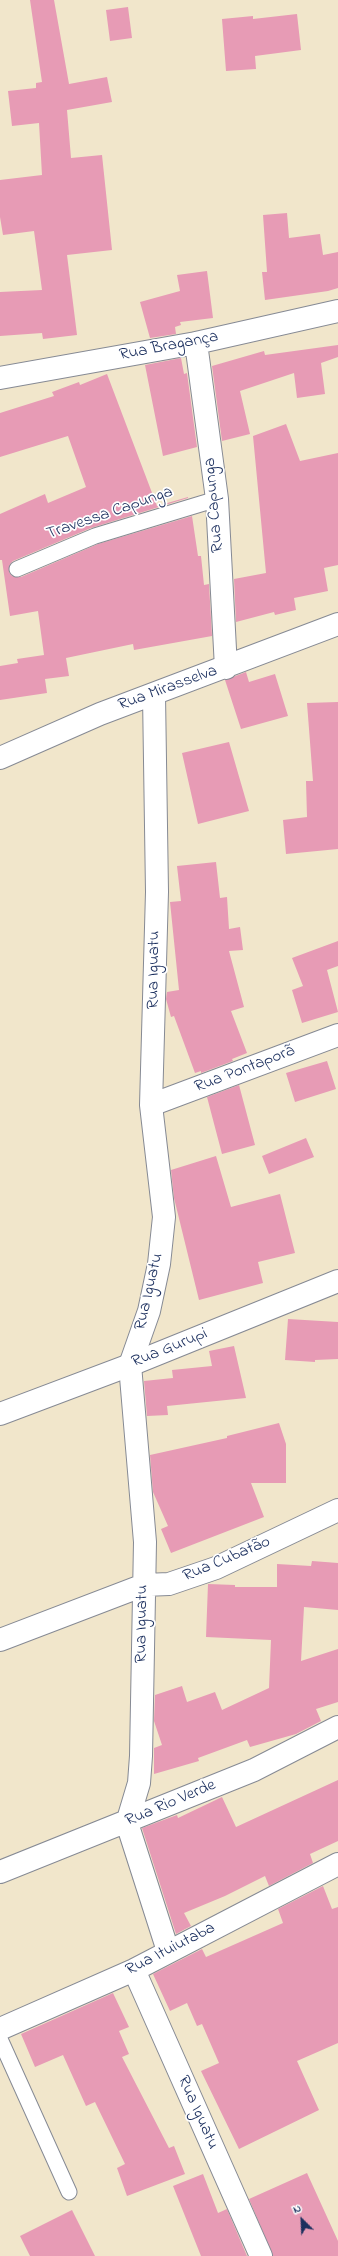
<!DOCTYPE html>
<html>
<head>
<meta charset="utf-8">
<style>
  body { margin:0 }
  #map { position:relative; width:338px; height:2256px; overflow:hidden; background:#f1e6cb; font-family:"Indie Flower",sans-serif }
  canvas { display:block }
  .north { position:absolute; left:282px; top:2200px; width:40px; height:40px; -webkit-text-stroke:3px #fff; paint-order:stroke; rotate:336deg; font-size:11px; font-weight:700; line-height:16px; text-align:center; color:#1b2f5e }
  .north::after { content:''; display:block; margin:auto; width:14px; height:18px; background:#1b2f5e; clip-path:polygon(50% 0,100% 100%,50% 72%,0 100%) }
</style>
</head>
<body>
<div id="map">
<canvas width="338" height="2256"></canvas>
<div class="north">N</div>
</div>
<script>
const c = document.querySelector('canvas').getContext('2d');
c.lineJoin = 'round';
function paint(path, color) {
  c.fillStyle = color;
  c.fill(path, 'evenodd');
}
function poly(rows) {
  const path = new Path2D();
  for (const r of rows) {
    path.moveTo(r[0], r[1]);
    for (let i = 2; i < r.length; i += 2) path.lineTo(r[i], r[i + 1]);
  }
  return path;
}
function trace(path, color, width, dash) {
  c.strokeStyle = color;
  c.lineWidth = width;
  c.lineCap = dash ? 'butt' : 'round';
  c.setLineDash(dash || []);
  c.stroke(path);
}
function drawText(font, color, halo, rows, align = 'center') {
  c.font = font + ' "Indie Flower",sans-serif';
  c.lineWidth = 3.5;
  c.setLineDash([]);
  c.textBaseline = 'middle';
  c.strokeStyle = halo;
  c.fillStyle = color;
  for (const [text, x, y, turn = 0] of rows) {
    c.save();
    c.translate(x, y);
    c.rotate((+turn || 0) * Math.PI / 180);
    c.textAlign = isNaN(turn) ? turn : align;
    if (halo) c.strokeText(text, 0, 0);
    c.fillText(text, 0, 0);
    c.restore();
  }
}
const building = poly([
  [30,0,54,0,69,84,107,77,112,102,67,110,71,158,102,155,112,250,67,255,77,335,43,339,42,333,0,336,0,292,42,290,34,231,3,235,0,217,0,180,42,175,39,123,12,126,8,91,36,88,36,83,42,82],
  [128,7,132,38,110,41,106,10],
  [297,14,301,50,255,56,256,69,226,71,222,19,253,16,253,19],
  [287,213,289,238,320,234,323,255,338,252,338,288,328,291,265,300,262,272,267,272,263,215],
  [207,271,213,318,180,322,181,325,175,327,176,334,150,338,140,302,180,291,177,275],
  [338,345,338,357,321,363,325,394,297,398,294,373,240,391,250,434,222,441,212,366,264,351,265,355],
  [181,358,184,374,187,373,197,447,163,456,145,365],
  [107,374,157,506,188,497,188,498,91,528,13,561,10,564,9,572,12,576,21,577,98,544,192,516,198,556,201,556,204,585,209,584,212,636,134,650,133,644,66,658,69,676,45,679,47,693,0,700,0,666,18,663,17,659,44,655,38,611,10,616,2,560,0,560,0,514,45,494,48,503,86,487,68,436,0,457,0,413,54,396,52,392,79,382,80,385],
  [286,424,300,461,338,453,338,565,324,568,328,591,294,598,296,610,275,615,274,612,236,622,234,579,266,573,253,436],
  [246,672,249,682,275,674,288,716,241,729,225,680],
  [338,702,338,849,286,854,283,820,307,817,306,781,313,781,307,703],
  [229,742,249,811,198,824,182,753],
  [216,862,220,898,227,897,229,929,240,927,243,950,229,951,244,1007,231,1011,247,1053,232,1059,233,1061,201,1073,201,1071,195,1073,174,1016,171,1017,166,999,167,992,179,990,170,902,181,901,177,866],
  [338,941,338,966,327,970,338,1012,302,1023,292,990,303,986,292,958],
  [327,1061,336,1089,295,1102,286,1073],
  [239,1085,255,1145,222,1154,207,1097],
  [306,1138,314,1157,269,1174,262,1156],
  [216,1156,231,1207,280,1194,295,1253,258,1262,263,1283,199,1300,174,1198,171,1170],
  [288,1319,338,1322,338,1359,315,1360,315,1362,285,1360],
  [234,1346,246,1398,167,1406,168,1415,147,1416,144,1381,173,1378,172,1370,212,1366,209,1351],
  [279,1423,286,1444,286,1483,251,1483,264,1517,171,1553,161,1529,168,1526,153,1492,150,1455,227,1438,227,1436],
  [312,1561,338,1563,338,1610,304,1607,301,1661,338,1649,338,1702,316,1709,321,1721,296,1734,250,1747,247,1740,198,1758,199,1761,154,1774,154,1748,162,1745,154,1721,155,1695,182,1686,187,1702,215,1692,222,1710,269,1688,271,1640,206,1637,208,1584,235,1585,235,1587,277,1587,277,1564,311,1566],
  [338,1780,338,1841,310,1854,313,1863,269,1886,265,1876,225,1896,184,1913,191,1926,176,1934,142,1828,177,1815,178,1818,222,1797,236,1827],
  [323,1886,332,1909,338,1907,338,2043,297,2061,319,2110,239,2149,201,2071,219,2063,202,2024,197,2026,187,2003,170,2011,153,1974,202,1949,206,1957,283,1923,278,1909],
  [113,1993,129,2027,119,2031,129,2054,122,2057,169,2148,174,2146,185,2174,127,2196,117,2168,125,2164,95,2102,86,2106,63,2055,35,2067,21,2034],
  [307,2173,338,2241,338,2256,273,2256,249,2199],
  [203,2174,218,2213,227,2209,247,2256,201,2256,173,2186],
  [72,2210,95,2256,30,2256,20,2236]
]);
const lane = poly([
  [17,569,95,536,217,499],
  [0,2039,69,2192]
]);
const street = poly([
  [196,343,217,499,226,668],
  [0,378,196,343,338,311],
  [154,695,157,892,151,1105,164,1217,159,1264,149,1311,130,1365,145,1542,141,1756,139,1783,127,1823,168,1951],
  [0,758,100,714,338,624],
  [151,1105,338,1035],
  [0,1640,144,1585,169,1584,216,1568,338,1510],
  [0,1872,254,1770,338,1727],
  [134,1970,261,2256],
  [0,2029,134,1970,338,1864]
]);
const secondary = poly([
  [0,1414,130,1365,338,1281]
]);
const streetNames = [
  ["Rua Bragança",169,347,-11],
  ["Rua Capunga",215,505,-95],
  ["Travessa Capunga",110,514,-19],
  ["Rua Mirasselva",168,689,-20],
  ["Rua Iguatu",155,970,-89],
  ["Rua Pontaporã",245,1070,-21],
  ["Rua Iguatu",150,1292,-77],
  ["Rua Gurupi",170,1349,-22],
  ["Rua Cubatão",227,1560,-23],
  ["Rua Iguatu",143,1624,-89],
  ["Rua Rio Verde",171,1804,-23],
  ["Rua Ituiutaba",171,1950,-27],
  ["Rua Iguatu",197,2113,66]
];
paint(building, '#e79bb5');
trace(lane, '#868a94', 17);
trace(street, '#868a94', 24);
trace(secondary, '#868a94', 24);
trace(lane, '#fff', 15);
trace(street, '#fff', 22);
trace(secondary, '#fff', 22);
drawText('17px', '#1b2f5e', '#fff', streetNames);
</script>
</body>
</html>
